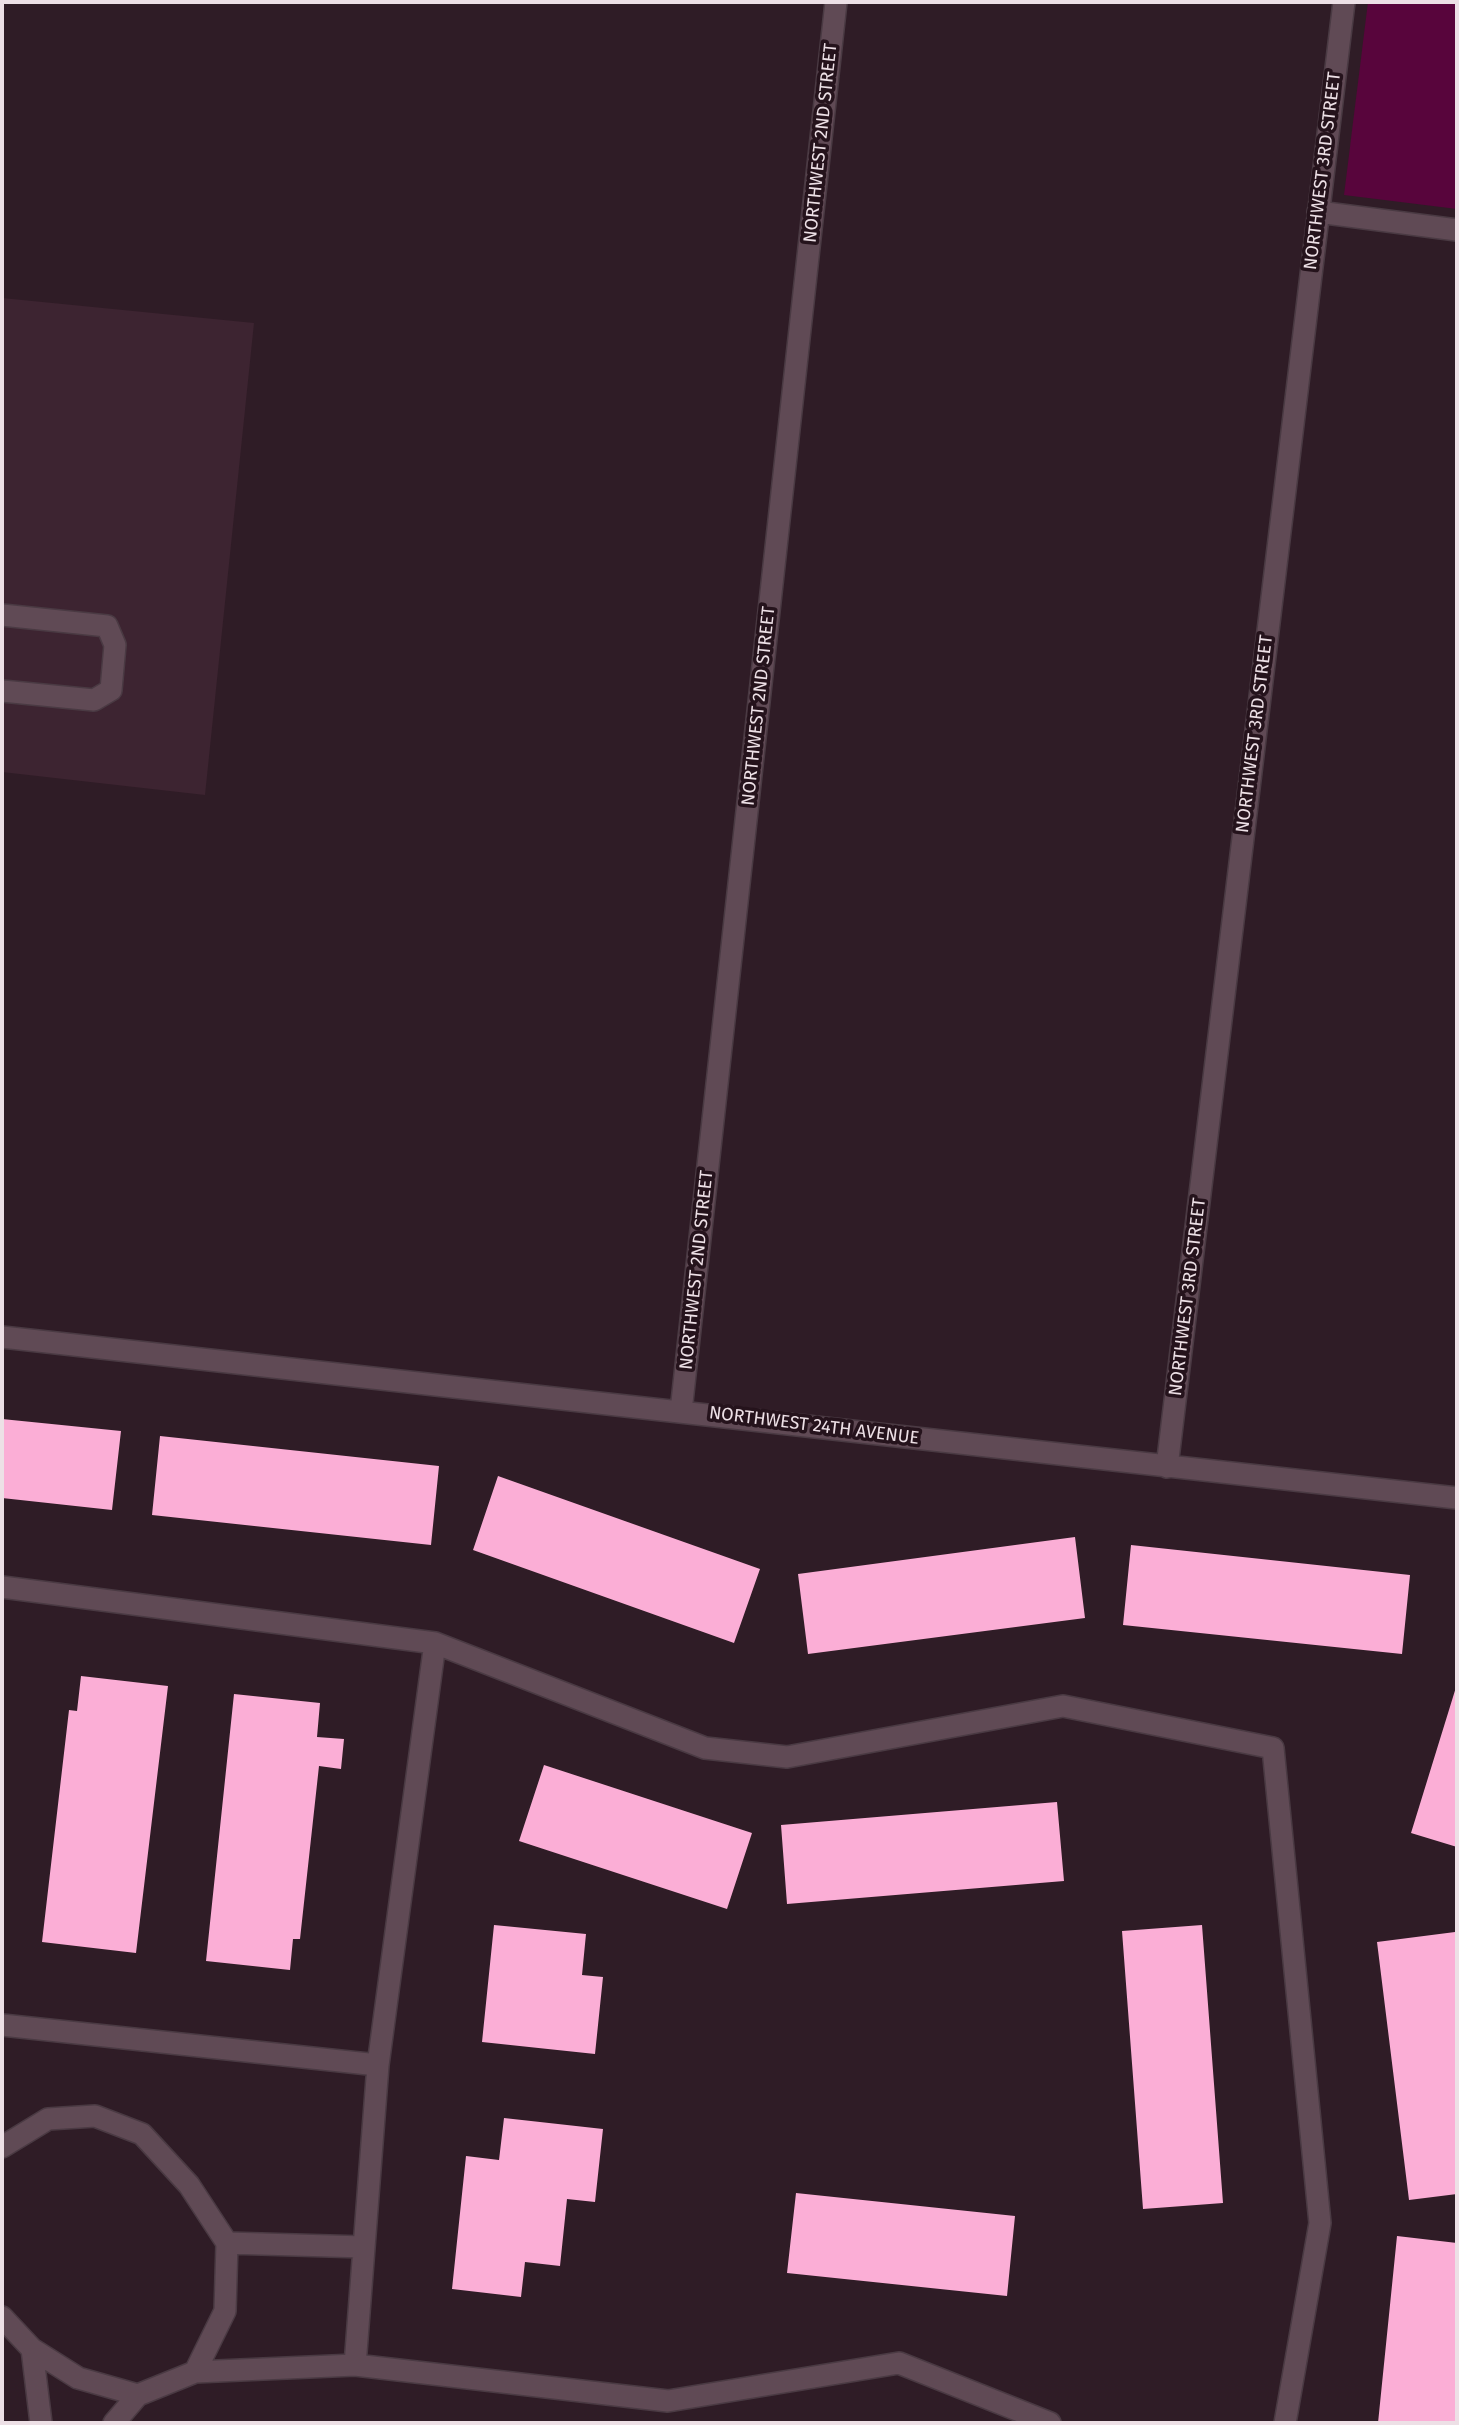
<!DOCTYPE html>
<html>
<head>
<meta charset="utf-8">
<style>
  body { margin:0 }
  #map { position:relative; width:1459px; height:2425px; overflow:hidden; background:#2f1c26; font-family:"Fira Sans",sans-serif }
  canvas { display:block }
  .frame { position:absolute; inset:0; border:4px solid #ede0e6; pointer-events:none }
</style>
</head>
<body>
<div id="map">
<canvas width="1459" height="2425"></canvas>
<div class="frame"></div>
</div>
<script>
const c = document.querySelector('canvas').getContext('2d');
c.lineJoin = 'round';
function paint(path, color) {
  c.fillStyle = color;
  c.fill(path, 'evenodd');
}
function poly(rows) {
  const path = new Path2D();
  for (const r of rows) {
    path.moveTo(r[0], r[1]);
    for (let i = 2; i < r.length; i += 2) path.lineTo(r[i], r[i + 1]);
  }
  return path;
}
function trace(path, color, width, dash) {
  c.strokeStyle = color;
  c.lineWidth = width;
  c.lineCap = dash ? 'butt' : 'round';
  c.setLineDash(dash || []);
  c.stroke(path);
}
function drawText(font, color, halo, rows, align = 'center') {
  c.font = font + ' "Fira Sans",sans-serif';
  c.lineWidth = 7;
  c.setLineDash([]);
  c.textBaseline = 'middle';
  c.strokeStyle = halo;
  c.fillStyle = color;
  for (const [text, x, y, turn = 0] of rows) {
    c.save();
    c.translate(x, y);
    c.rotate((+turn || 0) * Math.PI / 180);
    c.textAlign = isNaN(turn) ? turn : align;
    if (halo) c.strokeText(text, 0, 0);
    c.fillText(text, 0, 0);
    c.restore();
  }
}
const built = poly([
  [2,298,254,323,205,795,2,772]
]);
const green = poly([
  [1368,2,1457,2,1457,209,1344,195]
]);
const building = poly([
  [2,1419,121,1431,112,1510,2,1498],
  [160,1436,439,1466,431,1545,152,1515],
  [498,1476,760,1569,734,1643,473,1550],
  [1075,1537,1085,1618,808,1654,798,1574],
  [1131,1545,1410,1575,1402,1654,1123,1625],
  [81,1676,168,1686,136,1953,42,1942,69,1710,77,1711],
  [1457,1684,1457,1847,1411,1833],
  [234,1694,320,1703,317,1737,344,1739,341,1769,319,1766,300,1939,293,1939,290,1970,206,1961],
  [544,1765,752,1833,727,1909,519,1841],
  [1057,1802,1064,1881,787,1904,781,1825],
  [494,1925,586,1934,582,1975,603,1977,595,2054,482,2042],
  [1202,1925,1223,2203,1143,2209,1122,1931],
  [1455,1932,1457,2194,1409,2200,1377,1942],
  [504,2118,603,2129,595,2202,567,2199,560,2266,525,2262,521,2297,452,2289,466,2156,499,2160],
  [796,2193,1015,2216,1007,2296,787,2273],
  [1397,2236,1457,2243,1457,2423,1378,2423]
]);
const minor = poly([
  [1318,212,1457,230],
  [2,615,107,626,115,645,111,690,94,700,2,691],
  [2,1337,1457,1498],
  [681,1411,836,2],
  [1167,1467,1344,2],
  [2,1587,435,1643,705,1748,787,1757,1063,1706,1273,1748,1320,2223,1285,2423],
  [2,2025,378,2065,435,1643],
  [2,2147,48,2119,95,2116,142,2134,189,2185,227,2243,364,2247],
  [2,2317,32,2349,78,2378,138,2395],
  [32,2349,41,2423],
  [355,2365,378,2065],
  [195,2372,225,2311,227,2243],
  [114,2423,138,2395,195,2372,355,2365,668,2401,899,2363,1050,2423]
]);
const streetNames = [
  ["NORTHWEST 2ND STREET",821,143,-84],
  ["NORTHWEST 3RD STREET",1323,171,-83],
  ["NORTHWEST 2ND STREET",759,706,-84],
  ["NORTHWEST 3RD STREET",1255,734,-83],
  ["NORTHWEST 2ND STREET",697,1270,-84],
  ["NORTHWEST 3RD STREET",1188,1297,-83],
  ["NORTHWEST 24TH AVENUE",814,1426,7]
];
paint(built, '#3d2431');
paint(green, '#58053c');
paint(building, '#fbaed6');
trace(minor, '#4a3a43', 24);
trace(minor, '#604a55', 21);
drawText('18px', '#ede0e6', '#25131c', streetNames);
</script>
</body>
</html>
